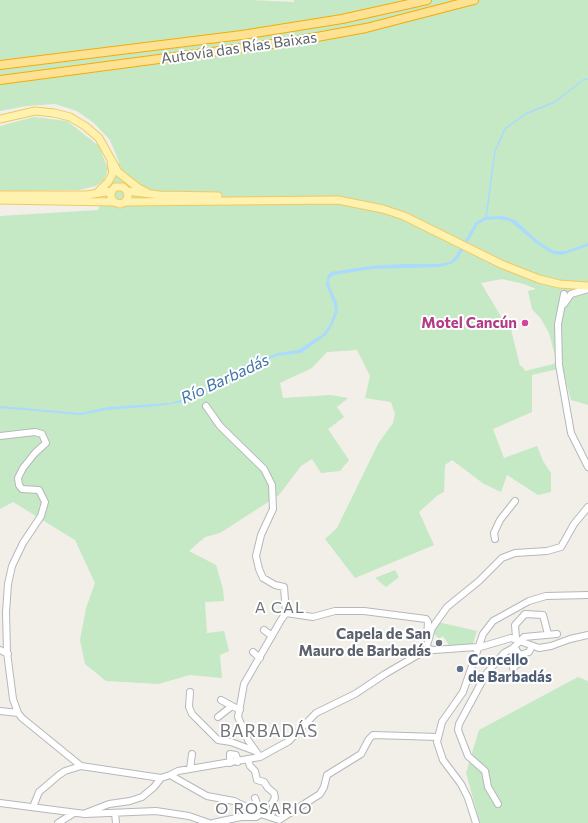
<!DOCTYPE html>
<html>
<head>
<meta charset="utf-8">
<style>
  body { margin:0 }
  canvas { display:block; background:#f1efe8 }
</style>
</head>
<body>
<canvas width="588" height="823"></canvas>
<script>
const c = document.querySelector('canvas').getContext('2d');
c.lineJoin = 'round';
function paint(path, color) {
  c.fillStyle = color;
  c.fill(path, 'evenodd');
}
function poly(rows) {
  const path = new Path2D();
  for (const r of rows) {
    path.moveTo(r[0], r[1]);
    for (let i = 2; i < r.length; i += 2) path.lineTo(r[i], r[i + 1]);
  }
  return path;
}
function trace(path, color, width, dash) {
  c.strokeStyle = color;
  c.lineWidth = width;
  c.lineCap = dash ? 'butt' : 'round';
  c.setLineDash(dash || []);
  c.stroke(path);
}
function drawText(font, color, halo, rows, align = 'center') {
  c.font = font + ' Commissioner,sans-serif';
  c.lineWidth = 4;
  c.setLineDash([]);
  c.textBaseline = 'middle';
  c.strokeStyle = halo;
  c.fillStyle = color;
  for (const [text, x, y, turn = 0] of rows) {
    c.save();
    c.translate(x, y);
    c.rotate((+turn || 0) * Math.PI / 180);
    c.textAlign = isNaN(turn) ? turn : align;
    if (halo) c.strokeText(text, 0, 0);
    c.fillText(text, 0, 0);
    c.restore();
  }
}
const green = poly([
  [0,0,249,0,294,2,294,0,588,0,588,405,571,400,562,368,532,375,532,412,493,429,504,458,537,446,543,461,551,473,551,492,538,495,507,475,501,492,484,484,452,460,445,465,444,492,438,495,419,512,434,545,355,578,325,539,337,528,378,444,393,423,395,414,391,402,365,398,370,376,357,350,327,352,312,368,280,383,283,398,331,395,348,398,337,407,344,417,328,429,349,460,340,471,321,473,312,459,301,466,279,495,220,533,205,537,189,551,216,565,223,589,224,601,205,602,207,633,224,631,229,651,220,655,222,678,190,675,158,684,106,681,85,664,80,640,86,608,95,583,75,540,13,502,0,509,0,216,98,210,119,162,110,140,94,123,77,111,55,104,26,106,0,111],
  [502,279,524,284,536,289,528,291,532,309,541,319,549,333,557,363,525,371,522,366,520,366,510,325,506,325,481,283],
  [34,117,67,121,99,146,108,169,104,180,96,186,79,190,0,191,0,126],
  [395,570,399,577,386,587,375,578],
  [438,622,477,631,472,646,450,647,443,636,439,639,433,632],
  [578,677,588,681,588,823,480,823,466,773,479,730]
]);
const water = poly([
  [503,216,515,220,539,242,554,251,566,251,588,243,588,246,562,255,553,254,537,244,510,221,497,219,486,220,478,224,458,259,451,264,439,267,372,269,333,275,329,279,329,284,337,303,338,311,332,326,326,335,301,353,277,356,231,374,208,391,184,402,158,406,106,410,81,415,0,408,0,406,80,413,109,407,170,403,187,398,203,391,218,379,240,367,278,353,298,350,323,334,330,325,335,311,334,304,326,284,328,275,331,272,371,266,404,264,439,264,450,262,455,257,476,222,485,217]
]);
const stream = poly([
  [486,218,495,151,505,129,525,114,555,102,583,80,588,79]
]);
const minor = poly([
  [564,294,558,324,559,365,571,433,588,467],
  [564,304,571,294,588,289],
  [206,406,220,426,264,469,272,485,273,509,261,535,256,556,259,569,263,578,275,585,284,587,286,613,281,620,244,684,238,717,248,740,260,757],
  [0,436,35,432,42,434,46,443,35,453,23,468,18,478,19,485,22,489,39,490,45,502,41,516,23,543,12,566,8,584,6,612,7,652,13,699,18,713,22,718,81,766],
  [495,539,494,533,500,520,515,501],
  [286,613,313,617,335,611,364,611,426,619,428,622,427,637],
  [264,630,272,636],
  [516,638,515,625,525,614,543,615,548,634],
  [477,647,434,650,428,649,427,645,432,628,447,607,479,581,502,558,515,553,547,551,561,547,574,524,588,507],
  [514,647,520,655,529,652,532,646],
  [477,648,511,638,539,648,551,646,570,639,588,635],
  [0,650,8,654],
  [253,652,260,658],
  [513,668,521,661,520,655],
  [190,692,189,707,192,714,218,740,231,742,255,751],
  [221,700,232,706],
  [0,711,18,713],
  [218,717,232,706,240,710],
  [248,760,250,766,255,771,257,780,264,782,268,788,274,793,275,798,272,803,274,808,270,817],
  [230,763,230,754,236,755,238,762],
  [190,769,192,754],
  [170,775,178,771,260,757,289,741,316,713,355,694,385,674,428,649],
  [255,798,257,804,255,811],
  [0,803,85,814,156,811,189,816,209,823],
  [498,804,488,787,485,771,468,756,458,730,459,724,486,674,504,653,513,648,524,637,557,634],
  [33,807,39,792,59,775,65,771,81,766,161,778,170,775,207,796,234,801,261,814],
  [86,813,109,804,130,801,142,797,154,787,161,778],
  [115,813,116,823],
  [58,823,74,813],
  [213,823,241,817,256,817,261,814,279,820,320,794,324,787,327,775,361,754,369,739,373,735,438,737],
  [476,823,468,798,461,784,443,760,437,742,442,722,463,692,483,634,493,621,529,601,546,596,588,595]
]);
const major = poly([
  [0,119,35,111,54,113,70,117,85,126,99,138,118,172,137,187,148,193],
  [127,191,159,195,218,196],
  [97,193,108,182,113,173,111,163],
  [0,195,87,195,112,191],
  [0,200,114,202,120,204,125,202,128,197,127,191,123,187,115,187,111,192,111,197,114,202],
  [125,202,338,200,383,209,404,216,501,264,539,279,559,284,588,286]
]);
const highway = poly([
  [0,65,242,35,342,19,427,0],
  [0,80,295,41,366,28,474,0]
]);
const markers = [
  [525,323,4,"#d1479c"],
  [439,643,4,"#6b7280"],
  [460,669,4,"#5c6f8a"]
];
const streetNames = [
  ["Autovía das Rías Baixas",239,48,-8]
];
const hotelNames = [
  ["Motel Cancún",517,323]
];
const worshipNames = [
  ["Capela de San",431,634],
  ["Mauro de Barbadás",431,651]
];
const serviceNames = [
  ["Concello",468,660],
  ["de Barbadás",468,677]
];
const waterNames = [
  ["Río Barbadás",225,379,-25]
];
const neighbourhoodNames = [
  ["A CAL",280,608],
  ["O ROSARIO",264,809]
];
const quarterNames = [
  ["BARBADÁS",269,731]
];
paint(green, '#c5e8c5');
paint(water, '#aadaff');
trace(stream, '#aadaff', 1.5);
trace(minor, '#b5b8bc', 8);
trace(major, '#f2c960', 9);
trace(highway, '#f9ab00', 10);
trace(minor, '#fff', 6);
trace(major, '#fff2af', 7);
trace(highway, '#fde293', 8);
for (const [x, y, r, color] of markers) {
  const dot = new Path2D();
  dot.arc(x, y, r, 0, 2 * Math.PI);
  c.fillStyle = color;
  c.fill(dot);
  trace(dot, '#fff', 1.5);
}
drawText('15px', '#5f6368', '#fff', streetNames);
drawText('bold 15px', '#b23c85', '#fff', hotelNames, 'right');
drawText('bold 15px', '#5b616d', '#fff', worshipNames, 'right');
drawText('bold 15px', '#4e5e75', '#fff', serviceNames, 'left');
drawText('italic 16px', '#4174aa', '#fff', waterNames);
c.letterSpacing = '1px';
drawText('16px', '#70757a', '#fff', neighbourhoodNames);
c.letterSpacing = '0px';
c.letterSpacing = '1px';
drawText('17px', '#70757a', '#fff', quarterNames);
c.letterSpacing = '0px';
</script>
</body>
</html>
